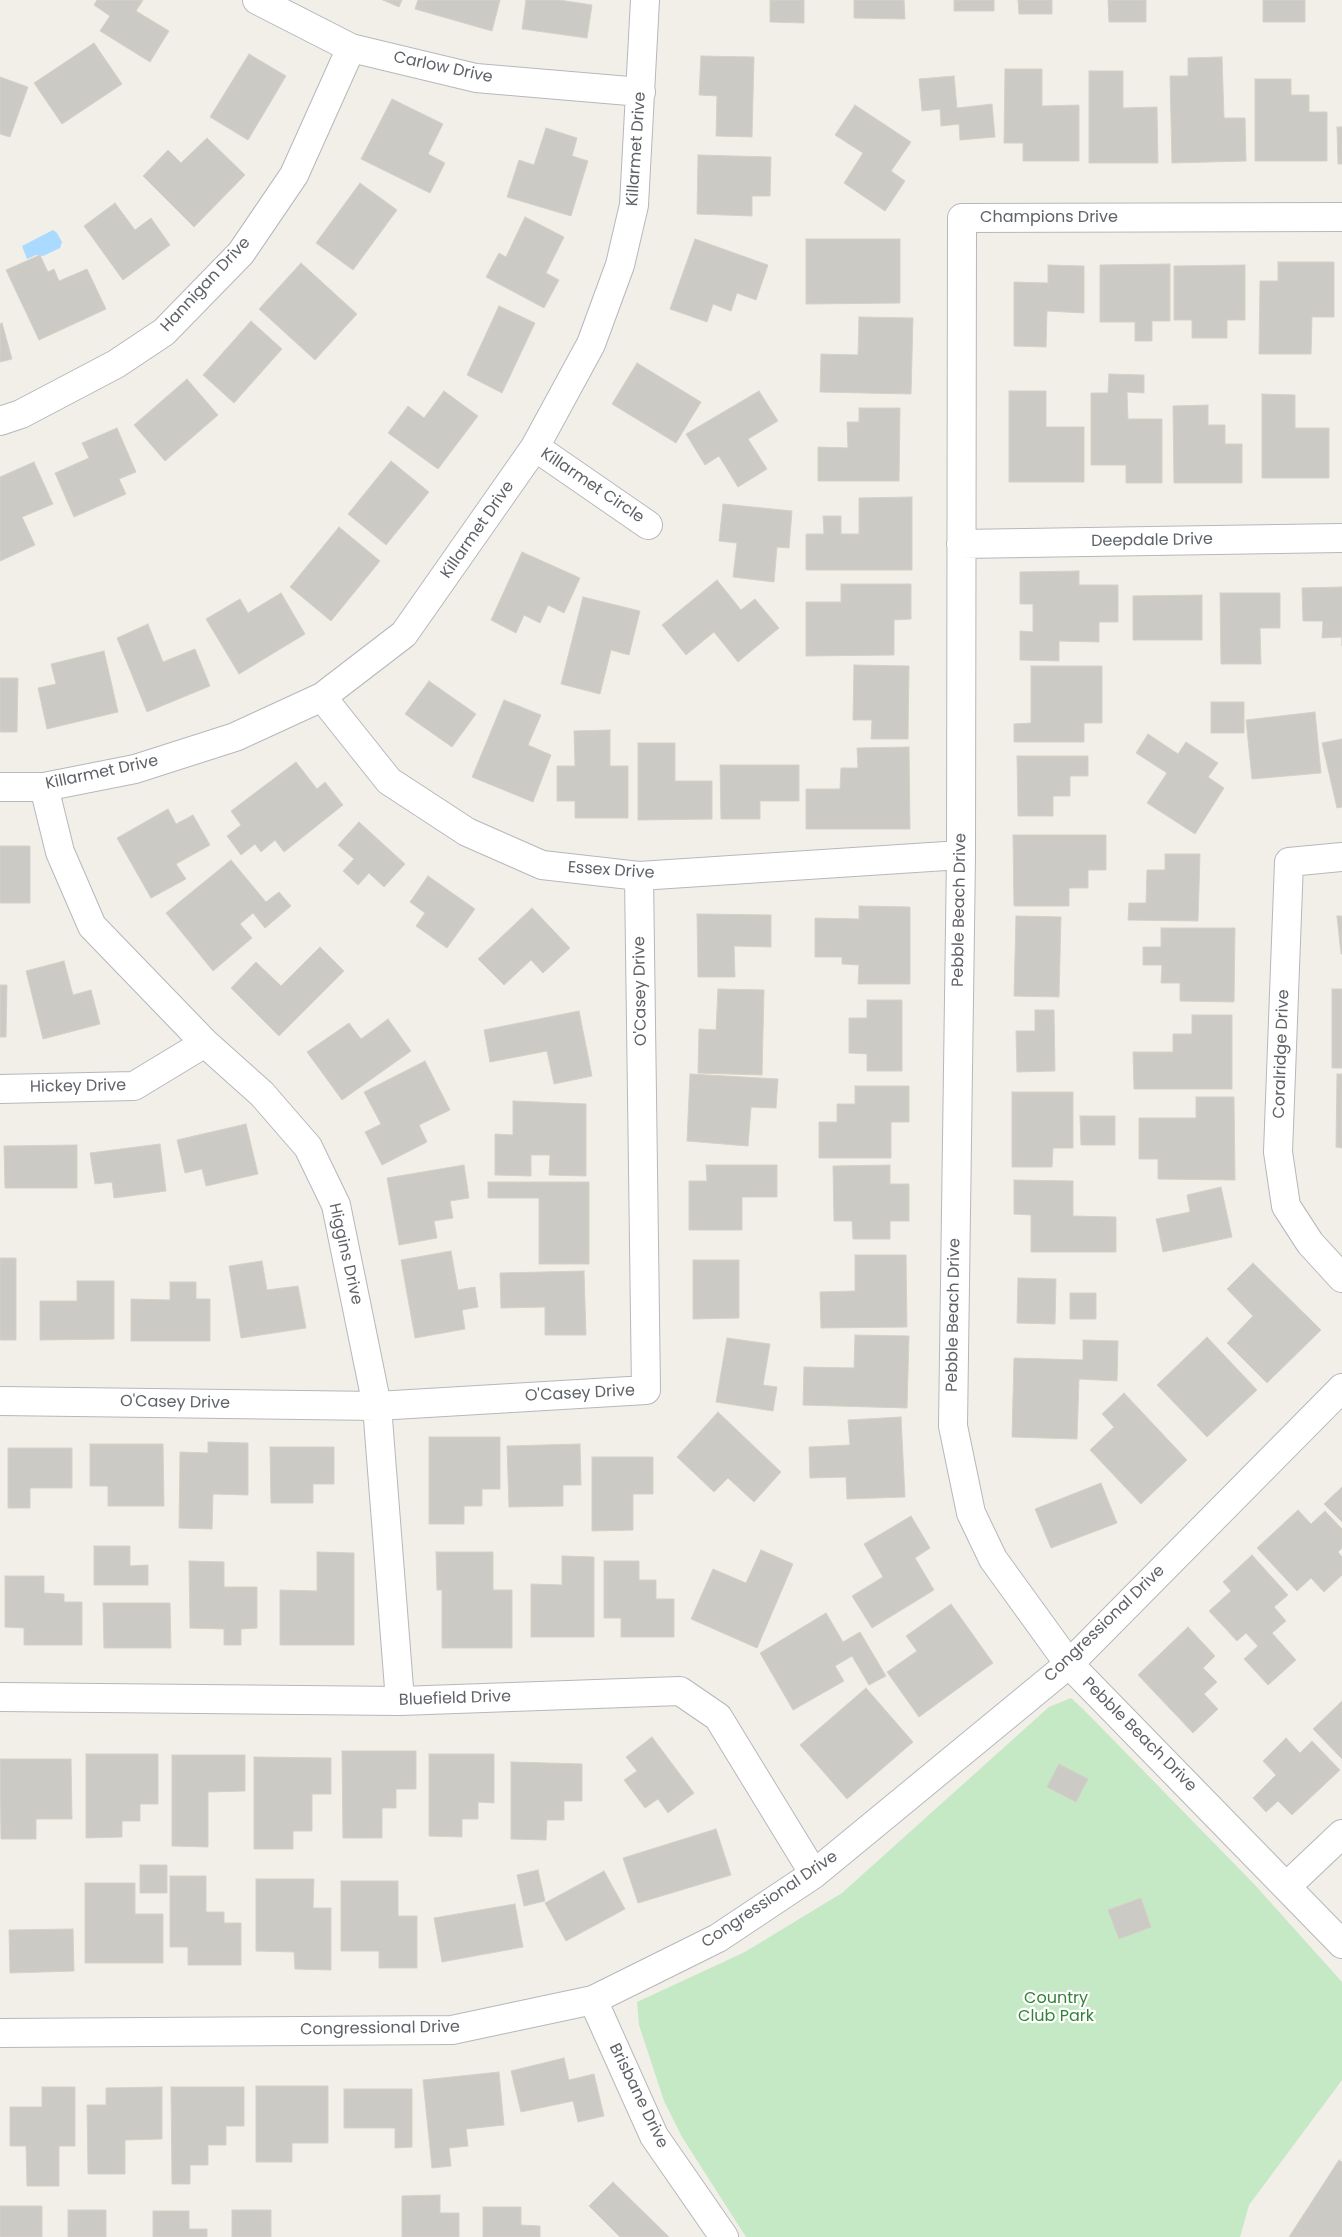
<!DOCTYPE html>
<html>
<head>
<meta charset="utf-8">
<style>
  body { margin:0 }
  canvas { display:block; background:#f1efe8 }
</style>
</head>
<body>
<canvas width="1342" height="2237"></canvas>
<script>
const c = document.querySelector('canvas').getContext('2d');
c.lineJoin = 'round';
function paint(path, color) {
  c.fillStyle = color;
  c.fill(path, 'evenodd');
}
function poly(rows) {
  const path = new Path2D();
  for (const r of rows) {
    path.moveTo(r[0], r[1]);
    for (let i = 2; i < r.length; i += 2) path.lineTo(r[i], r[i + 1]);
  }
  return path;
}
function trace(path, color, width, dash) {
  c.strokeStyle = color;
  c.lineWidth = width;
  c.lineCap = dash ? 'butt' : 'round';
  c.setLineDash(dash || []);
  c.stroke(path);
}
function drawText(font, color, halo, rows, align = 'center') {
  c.font = font + ' Poppins,sans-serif';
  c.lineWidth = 4.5;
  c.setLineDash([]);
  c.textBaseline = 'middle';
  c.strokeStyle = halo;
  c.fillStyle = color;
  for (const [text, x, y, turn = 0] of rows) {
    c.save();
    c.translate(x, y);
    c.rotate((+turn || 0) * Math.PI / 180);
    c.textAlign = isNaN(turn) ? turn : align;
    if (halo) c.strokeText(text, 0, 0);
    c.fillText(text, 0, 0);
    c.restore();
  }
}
const green = poly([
  [1071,1698,1085,1711,1254,1884,1342,1982,1342,2080,1249,2205,1240,2237,746,2237,682,2137,664,2101,639,2025,637,2002,745,1952,842,1893,1049,1707]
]);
const water = poly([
  [53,230,57,233,62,242,60,248,43,256,36,255,27,259,22,246]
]);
const building = poly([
  [97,0,143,0,136,11,169,31,150,62,100,31,110,16,94,5,97,0],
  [383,0,402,0,399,7,383,0],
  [418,0,500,0,492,31,415,9,418,0],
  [526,0,559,0,592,5,587,38,522,29,526,0],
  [770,0,804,0,804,23,770,22,770,0],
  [854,0,904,0,905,19,854,18,854,0],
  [954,0,994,0,994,11,954,11,954,0],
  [1018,0,1052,0,1052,14,1019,14,1018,0],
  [1108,0,1146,0,1146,22,1109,22,1108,0],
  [1263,0,1305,0,1305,22,1263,22,1263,0],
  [94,43,122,84,62,124,34,83,94,43],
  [249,54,286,76,248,140,210,117,249,54],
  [701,56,754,57,752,137,716,136,717,96,699,95,701,56],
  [1222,57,1224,118,1245,118,1246,161,1172,163,1170,76,1188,76,1188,58,1222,57],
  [1005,69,1042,69,1042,106,1079,105,1079,161,1023,161,1023,143,1004,143,1005,69],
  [1089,71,1123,71,1123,108,1157,107,1158,163,1089,163,1089,71],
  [954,76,957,108,992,104,995,137,960,140,959,124,941,126,940,109,922,111,919,79,954,76],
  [0,77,28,87,10,137,0,134,0,77],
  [1255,79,1291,79,1291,95,1309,95,1309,112,1327,112,1327,161,1255,161,1255,79],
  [392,99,443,124,428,154,445,163,430,193,361,159,392,99],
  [855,105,911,142,891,171,905,181,885,211,844,183,863,153,835,135,855,105],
  [1337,127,1342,127,1342,164,1338,164,1337,127],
  [546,128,577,138,572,156,588,161,571,216,507,197,519,160,534,165,546,128],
  [207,138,245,175,194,227,143,176,168,150,181,163,207,138],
  [698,155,771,157,770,196,752,196,752,216,697,214,698,155],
  [360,183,397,210,353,270,316,243,360,183],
  [115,203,135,230,151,218,170,245,123,280,84,226,115,203],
  [525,217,564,237,546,273,559,280,544,308,486,277,499,253,506,257,525,217],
  [695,239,768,265,756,300,737,293,731,311,713,304,707,322,670,309,695,239],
  [806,239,900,239,900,303,806,304,806,239],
  [40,255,48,272,54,269,59,281,87,269,106,309,39,340,6,270,40,255],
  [1278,262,1334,262,1334,317,1312,317,1311,354,1259,354,1260,281,1278,281,1278,262],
  [301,263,357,314,315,360,259,309,301,263],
  [1170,264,1170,321,1152,321,1152,341,1135,341,1135,322,1100,322,1100,265,1170,264],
  [1048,265,1084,266,1084,313,1047,311,1046,347,1014,346,1014,282,1048,283,1048,265],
  [1245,265,1245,320,1227,320,1227,338,1192,338,1192,320,1174,320,1174,266,1245,265],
  [499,306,535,323,502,393,467,375,499,306],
  [859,317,913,318,911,394,820,392,821,354,858,355,859,317],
  [251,321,282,349,234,403,203,375,251,321],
  [2,323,12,359,0,362,0,324,2,323],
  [637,363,701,402,676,443,612,404,637,363],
  [1109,374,1144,375,1144,393,1127,392,1128,419,1162,419,1162,483,1126,483,1126,465,1091,465,1091,393,1108,393,1109,374],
  [187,379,218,415,165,461,134,425,187,379],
  [444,391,478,416,438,469,388,433,408,406,424,418,444,391],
  [759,391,778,421,748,439,767,469,738,487,719,456,705,465,686,434,759,391],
  [1009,391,1046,391,1046,427,1084,427,1084,482,1009,482,1009,391],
  [1262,394,1295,395,1295,428,1329,428,1329,478,1262,478,1262,394],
  [1208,405,1208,425,1225,425,1225,444,1242,444,1242,483,1174,483,1173,406,1208,405],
  [859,408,900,408,899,481,818,481,818,447,848,448,847,422,859,422,859,408],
  [117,428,136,472,119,479,126,494,74,517,55,473,89,458,82,443,117,428],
  [391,461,429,492,386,545,348,514,391,461],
  [34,462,53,504,22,517,35,545,0,561,0,477,34,462],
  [912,497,912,570,806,570,806,534,824,534,823,516,841,516,841,534,859,534,859,498,912,497],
  [723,504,792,511,789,548,777,547,774,582,733,577,737,543,719,541,723,504],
  [339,527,380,561,331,621,290,587,339,527],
  [522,552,580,578,564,613,548,605,540,623,524,615,516,633,491,620,522,552],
  [1079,571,1079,585,1118,585,1118,622,1099,622,1099,642,1059,641,1059,661,1020,660,1020,631,1033,632,1033,604,1020,604,1020,572,1079,571],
  [717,580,741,610,755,599,779,628,738,662,714,632,686,655,662,625,717,580],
  [841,584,911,584,911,619,894,620,894,655,806,656,806,602,841,602,841,584],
  [1342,587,1342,646,1342,637,1322,638,1323,621,1303,621,1302,588,1342,587],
  [281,593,305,634,239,674,206,619,240,599,248,613,281,593],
  [1220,593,1280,593,1280,628,1260,628,1261,664,1221,664,1220,593],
  [1202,595,1202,640,1133,640,1133,596,1202,595],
  [583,597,640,611,629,655,611,650,600,694,561,684,583,597],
  [148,624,163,662,195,649,210,686,147,712,117,638,148,624],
  [104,651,118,712,47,729,38,688,56,684,51,664,104,651],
  [854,665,909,666,908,739,871,739,872,720,853,720,854,665],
  [1031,666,1102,666,1102,723,1084,723,1084,742,1014,742,1014,724,1031,723,1031,666],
  [0,678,18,678,17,732,0,732,0,678],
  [429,681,476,714,452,747,405,714,429,681],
  [504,700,541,715,528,745,551,755,533,802,472,777,504,700],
  [1211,702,1244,702,1244,733,1211,733,1211,702],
  [1315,712,1321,773,1252,779,1246,720,1315,712],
  [610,730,610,766,628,766,628,818,575,818,575,801,557,801,557,766,575,766,574,731,610,730],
  [1148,734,1178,754,1186,742,1218,763,1208,777,1224,788,1195,834,1147,803,1167,773,1136,753,1148,734],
  [1342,739,1342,807,1337,808,1322,743,1342,739],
  [638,743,675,743,675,781,712,781,712,819,638,820,638,743],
  [909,747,910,829,806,829,806,789,840,789,841,768,858,768,857,748,909,747],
  [1017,756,1088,756,1088,776,1070,776,1070,796,1053,796,1053,816,1018,816,1017,756],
  [296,762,317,789,325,782,343,805,284,852,275,840,261,852,255,844,241,855,227,836,241,825,231,811,296,762],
  [720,765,799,765,799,801,760,801,760,819,721,819,720,765],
  [168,809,176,824,193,815,210,845,176,864,186,879,151,898,117,838,168,809],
  [359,822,405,864,384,887,369,873,358,885,343,871,354,859,338,845,359,822],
  [1013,835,1106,835,1106,870,1088,870,1088,888,1069,888,1069,906,1014,906,1013,835],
  [0,846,30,846,30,903,0,903,0,846],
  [1165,854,1200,854,1198,921,1128,920,1129,903,1146,903,1147,870,1165,870,1165,854],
  [231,860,266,902,279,892,291,906,265,928,253,913,240,924,252,938,213,971,166,913,231,860],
  [428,876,475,909,447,948,416,926,425,913,410,902,428,876],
  [859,906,910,907,910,984,858,984,859,965,842,964,842,957,815,957,815,918,859,919,859,906],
  [532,908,570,948,543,973,531,960,504,985,478,959,532,908],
  [697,914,771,915,771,947,734,946,735,977,698,977,697,914],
  [1016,916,1061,917,1059,997,1014,996,1016,916],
  [1337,916,1342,916,1342,954,1341,954,1337,916],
  [1161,928,1235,928,1234,1002,1180,1001,1180,983,1161,983,1162,965,1143,965,1143,947,1161,947,1161,928],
  [320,947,344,971,279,1036,231,988,256,962,281,986,320,947],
  [64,961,73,995,91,990,100,1024,43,1039,26,971,64,961],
  [0,985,7,985,6,1037,0,1037,0,985],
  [718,989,764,990,762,1075,698,1073,699,1029,716,1030,718,989],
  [1332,989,1342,989,1342,1068,1332,1068,1332,989],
  [867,1000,902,1000,902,1071,867,1071,867,1054,849,1053,849,1018,867,1018,867,1000],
  [1035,1010,1054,1010,1055,1071,1017,1072,1016,1031,1035,1031,1035,1010],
  [579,1011,592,1076,554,1084,547,1051,490,1062,484,1030,579,1011],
  [1192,1015,1232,1015,1232,1089,1134,1089,1133,1052,1173,1052,1173,1034,1192,1034,1192,1015],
  [388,1019,411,1051,342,1100,307,1052,349,1023,361,1039,388,1019],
  [425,1061,450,1110,419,1125,427,1142,382,1165,365,1132,381,1124,364,1092,425,1061],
  [690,1074,778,1079,776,1108,751,1107,748,1146,687,1141,690,1074],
  [1337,1074,1342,1074,1342,1148,1336,1147,1337,1074],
  [855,1086,909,1086,909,1122,891,1122,891,1158,819,1158,819,1122,837,1122,837,1104,855,1104,855,1086],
  [1012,1092,1073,1092,1073,1148,1053,1148,1052,1167,1012,1167,1012,1092],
  [1196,1097,1234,1097,1235,1180,1158,1179,1158,1159,1139,1159,1139,1118,1196,1118,1196,1097],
  [513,1101,586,1104,586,1176,549,1175,550,1155,531,1155,531,1176,495,1175,495,1134,513,1135,513,1101],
  [1080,1116,1115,1116,1115,1145,1081,1145,1080,1116],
  [246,1124,258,1174,206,1186,202,1169,185,1173,177,1140,246,1124],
  [160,1144,166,1191,114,1198,112,1182,95,1184,90,1153,160,1144],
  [77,1145,77,1188,5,1188,4,1146,77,1145],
  [464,1165,469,1198,450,1201,453,1218,434,1221,437,1238,399,1245,387,1178,464,1165],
  [706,1165,777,1165,777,1197,742,1197,742,1230,689,1230,689,1181,707,1181,706,1165],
  [890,1165,890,1184,909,1184,909,1221,890,1221,890,1239,853,1239,852,1221,834,1221,833,1166,890,1165],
  [1014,1180,1073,1181,1073,1216,1116,1217,1116,1252,1031,1252,1031,1215,1014,1214,1014,1180],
  [488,1182,589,1182,589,1264,539,1264,539,1198,488,1198,488,1182],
  [1221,1187,1232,1237,1163,1252,1156,1219,1190,1212,1187,1195,1221,1187],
  [451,1251,458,1290,475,1287,478,1307,462,1310,465,1329,415,1338,401,1260,451,1251],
  [855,1255,906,1255,907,1327,821,1328,820,1292,855,1291,855,1255],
  [0,1258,16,1258,16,1340,0,1340,0,1258],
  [693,1260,739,1260,739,1318,693,1319,693,1260],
  [262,1261,267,1290,298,1286,306,1328,241,1338,229,1266,262,1261],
  [1253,1263,1321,1330,1267,1383,1227,1343,1253,1316,1227,1289,1253,1263],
  [584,1271,586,1335,545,1335,545,1307,501,1308,500,1273,584,1271],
  [1018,1278,1056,1279,1055,1324,1017,1323,1018,1278],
  [77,1281,114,1281,114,1339,40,1340,40,1301,77,1301,77,1281],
  [170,1282,196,1282,196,1299,210,1299,210,1341,131,1341,131,1299,170,1300,170,1282],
  [1070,1293,1096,1293,1096,1319,1070,1319,1070,1293],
  [855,1335,909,1336,907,1408,803,1405,804,1367,854,1368,855,1335],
  [1207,1337,1257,1390,1207,1437,1157,1385,1207,1337],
  [727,1338,770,1344,763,1385,777,1387,773,1411,716,1402,727,1338],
  [1083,1340,1118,1341,1117,1381,1079,1379,1077,1439,1012,1437,1014,1358,1083,1360,1083,1340],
  [1124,1393,1187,1460,1141,1504,1090,1450,1114,1427,1102,1414,1124,1393],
  [718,1412,781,1472,754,1502,728,1478,714,1492,677,1457,718,1412],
  [901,1417,905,1497,847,1499,846,1477,810,1478,809,1447,850,1445,848,1420,901,1417],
  [429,1437,500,1437,500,1489,482,1489,482,1506,464,1506,464,1524,429,1524,429,1437],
  [208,1442,248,1443,248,1495,213,1494,212,1529,179,1528,180,1452,208,1453,208,1442],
  [90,1444,163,1444,164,1506,108,1506,108,1486,90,1486,90,1444],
  [580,1444,581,1485,563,1485,563,1506,509,1507,507,1446,580,1444],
  [270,1447,334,1447,334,1484,313,1484,313,1503,271,1503,270,1447],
  [8,1448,72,1448,72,1488,30,1488,30,1508,8,1508,8,1448],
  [592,1457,653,1457,653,1494,633,1494,633,1530,592,1531,592,1457],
  [1101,1483,1117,1523,1051,1548,1035,1509,1101,1483],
  [1342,1487,1342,1522,1324,1504,1342,1487],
  [1298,1510,1311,1524,1325,1511,1342,1529,1342,1548,1338,1552,1342,1557,1342,1575,1324,1592,1311,1578,1297,1591,1257,1548,1298,1510],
  [911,1516,930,1548,915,1558,934,1590,872,1628,852,1596,883,1577,864,1544,911,1516],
  [94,1546,130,1546,130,1566,148,1565,148,1585,94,1585,94,1546],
  [761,1550,793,1564,757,1648,691,1619,713,1569,746,1583,761,1550],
  [317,1552,354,1553,354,1645,280,1645,280,1590,317,1591,317,1552],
  [436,1552,493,1552,493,1590,512,1590,512,1648,442,1648,442,1590,437,1590,436,1552],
  [1252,1555,1288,1595,1274,1607,1286,1621,1272,1633,1296,1660,1268,1685,1244,1659,1258,1646,1246,1633,1237,1641,1209,1611,1231,1591,1223,1582,1252,1555],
  [562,1556,594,1557,594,1637,531,1637,531,1584,562,1585,562,1556],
  [189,1561,224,1562,224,1587,257,1587,257,1628,241,1629,241,1645,224,1645,224,1629,190,1628,189,1561],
  [604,1561,639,1561,639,1580,656,1580,656,1599,674,1599,674,1637,621,1637,621,1618,604,1618,604,1561],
  [5,1576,44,1576,44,1593,64,1594,64,1602,82,1602,82,1645,24,1645,24,1628,5,1627,5,1576],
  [103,1603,170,1603,171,1648,104,1648,103,1603],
  [951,1604,993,1663,919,1717,887,1672,917,1651,906,1636,951,1604],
  [826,1613,843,1642,860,1632,886,1676,869,1685,852,1656,835,1666,844,1681,793,1710,760,1653,826,1613],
  [1188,1627,1215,1656,1203,1668,1217,1682,1204,1694,1218,1709,1193,1733,1138,1675,1188,1627],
  [866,1688,913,1742,847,1799,800,1745,866,1688],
  [1342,1701,1342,1759,1313,1729,1342,1701],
  [652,1737,694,1793,668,1813,658,1799,645,1808,624,1780,637,1771,626,1757,652,1737],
  [1286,1738,1300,1753,1312,1741,1340,1770,1292,1815,1278,1801,1266,1812,1253,1798,1276,1775,1263,1761,1286,1738],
  [342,1751,416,1751,416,1789,396,1789,396,1808,382,1808,382,1838,343,1838,342,1751],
  [86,1754,158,1754,158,1804,140,1804,140,1821,122,1821,122,1837,86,1838,86,1754],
  [429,1754,494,1754,494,1803,478,1802,478,1819,462,1819,462,1837,429,1836,429,1754],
  [172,1755,245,1755,245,1791,208,1792,208,1847,172,1846,172,1755],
  [254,1757,331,1758,331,1794,312,1794,312,1831,293,1831,293,1849,254,1849,254,1757],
  [0,1759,71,1759,72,1819,36,1819,36,1839,1,1839,0,1759],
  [511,1762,582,1764,582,1801,564,1801,564,1820,547,1820,546,1840,511,1839,511,1762],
  [1059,1764,1088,1779,1076,1802,1047,1787,1059,1764],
  [716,1829,731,1875,638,1903,623,1858,716,1829],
  [140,1865,167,1865,167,1893,140,1893,140,1865],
  [538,1870,545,1901,524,1906,517,1875,538,1870],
  [604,1871,625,1909,566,1941,545,1903,604,1871],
  [170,1876,206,1876,206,1912,224,1912,224,1923,241,1923,241,1965,188,1965,188,1947,170,1947,170,1876],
  [256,1879,314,1879,313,1908,331,1908,331,1970,295,1969,294,1952,256,1951,256,1879],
  [341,1881,398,1881,398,1916,417,1916,417,1968,379,1968,379,1951,341,1951,341,1881],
  [85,1883,135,1883,135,1914,163,1914,163,1963,85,1963,85,1883],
  [1141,1898,1151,1927,1119,1939,1108,1910,1141,1898],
  [515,1904,523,1947,442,1962,434,1918,515,1904],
  [73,1929,74,1971,10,1973,9,1930,73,1929],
  [564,2058,569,2080,594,2074,604,2116,578,2122,573,2101,521,2112,511,2071,564,2058],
  [499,2072,504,2125,466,2129,468,2146,449,2148,451,2166,432,2168,423,2080,499,2072],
  [256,2086,328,2086,328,2143,292,2143,292,2162,256,2162,256,2086],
  [42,2087,75,2087,75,2146,59,2146,59,2186,27,2186,26,2146,10,2146,10,2107,42,2107,42,2087],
  [162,2087,162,2139,125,2140,125,2174,88,2174,87,2105,106,2105,106,2088,162,2087],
  [171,2087,244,2087,244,2126,226,2126,226,2145,208,2145,208,2165,190,2165,190,2184,172,2184,171,2087],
  [344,2089,412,2089,412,2147,395,2148,395,2128,344,2128,344,2089],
  [1339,2160,1342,2162,1342,2237,1289,2237,1339,2160],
  [613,2182,669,2237,620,2237,589,2206,613,2182],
  [440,2195,440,2213,459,2213,459,2237,402,2237,402,2196,440,2195],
  [0,2206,42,2206,42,2237,0,2237,0,2206],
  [483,2207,521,2207,521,2225,540,2226,540,2237,483,2237,483,2207],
  [68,2210,106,2210,106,2237,68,2237,68,2210],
  [232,2210,271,2210,271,2237,232,2237,232,2210],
  [153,2211,189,2211,189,2229,207,2229,207,2237,153,2237,153,2211]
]);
const minor = poly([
  [257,0,351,48,476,78,641,92],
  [1342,217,962,218,961,855,953,1426,971,1513,993,1559,1069,1664,1342,1944],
  [0,421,21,414,116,364,164,332,241,253,294,175,351,48],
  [535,447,648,525],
  [961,544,1342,538],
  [322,697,389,781,467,832,542,865,639,876,961,855],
  [0,787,44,787,135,769,235,737,322,697,404,634,535,447,591,344,620,265,634,205,645,0],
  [44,787,60,852,92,926,205,1043,262,1094,308,1147,336,1205,377,1406,400,1701],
  [1342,857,1289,862,1278,1152,1286,1206,1310,1243,1342,1278],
  [0,1089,134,1086,205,1043],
  [0,1401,377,1406,646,1390,639,876],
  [0,1697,400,1701,680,1691,718,1717,814,1874],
  [1287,1886,1342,1834],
  [593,2000,654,2136,724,2237],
  [0,2033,452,2030,593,2000,718,1938,814,1874,1069,1664,1342,1388]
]);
const streetNames = [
  ["Carlow Drive",443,68,12],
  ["Killarmet Drive",637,149,-86],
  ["Champions Drive",1049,218],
  ["Hannigan Drive",206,285,-47],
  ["Killarmet Circle",592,486,34],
  ["Killarmet Drive",478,530,-55],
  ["Deepdale Drive",1152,541,-1],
  ["Killarmet Drive",102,773,-12],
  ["Essex Drive",611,871,4],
  ["Pebble Beach Drive",960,910,-89],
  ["O'Casey Drive",641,991,-91],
  ["Coralridge Drive",1282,1054,-88],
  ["Hickey Drive",78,1087,-1],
  ["Higgins Drive",345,1254,77],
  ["Pebble Beach Drive",954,1315,-89],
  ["O'Casey Drive",580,1394,-3],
  ["O'Casey Drive",175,1403,1],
  ["Congressional Drive",1105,1624,-44],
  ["Bluefield Drive",455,1699,-2],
  ["Pebble Beach Drive",1139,1735,45],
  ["Congressional Drive",770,1900,-34],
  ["Congressional Drive",380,2029,-1],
  ["Brisbane Drive",638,2096,64]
];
const parkNames = [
  ["Country",1056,1999],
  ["Club Park",1056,2017]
];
paint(green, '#c5e8c5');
paint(water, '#aadaff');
paint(building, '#cccac5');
trace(building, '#d6d1c6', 1);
trace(minor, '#b5b8bc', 30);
trace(minor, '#fff', 28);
drawText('16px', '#5f6368', '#fff', streetNames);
drawText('16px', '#348238', '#fff', parkNames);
</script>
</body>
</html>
